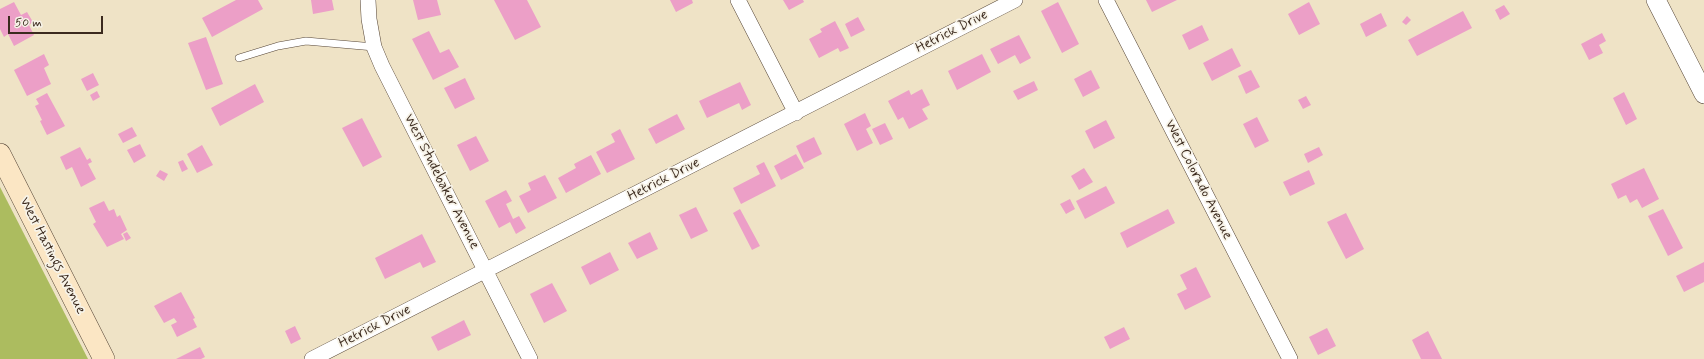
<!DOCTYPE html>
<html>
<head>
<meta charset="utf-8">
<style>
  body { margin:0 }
  #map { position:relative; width:1704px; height:359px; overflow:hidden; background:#efe3c6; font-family:Mynerve,sans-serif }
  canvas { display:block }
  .scale { position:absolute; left:8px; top:16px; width:95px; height:18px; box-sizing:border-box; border:2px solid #3b2a1e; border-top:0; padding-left:5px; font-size:12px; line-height:14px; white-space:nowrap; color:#3b2a1e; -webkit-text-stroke:3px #f7f3e8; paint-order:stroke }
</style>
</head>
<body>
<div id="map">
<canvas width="1704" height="359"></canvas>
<div class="scale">50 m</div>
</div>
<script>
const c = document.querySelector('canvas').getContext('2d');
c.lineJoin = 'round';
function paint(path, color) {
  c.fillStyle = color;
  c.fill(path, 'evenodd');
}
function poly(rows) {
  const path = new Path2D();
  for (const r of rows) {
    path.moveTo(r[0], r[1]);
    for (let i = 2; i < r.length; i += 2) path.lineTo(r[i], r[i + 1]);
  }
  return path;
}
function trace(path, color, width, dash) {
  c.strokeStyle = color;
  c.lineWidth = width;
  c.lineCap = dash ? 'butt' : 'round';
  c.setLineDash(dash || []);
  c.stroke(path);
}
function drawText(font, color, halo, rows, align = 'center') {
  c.font = font + ' Mynerve,sans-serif';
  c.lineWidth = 3.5;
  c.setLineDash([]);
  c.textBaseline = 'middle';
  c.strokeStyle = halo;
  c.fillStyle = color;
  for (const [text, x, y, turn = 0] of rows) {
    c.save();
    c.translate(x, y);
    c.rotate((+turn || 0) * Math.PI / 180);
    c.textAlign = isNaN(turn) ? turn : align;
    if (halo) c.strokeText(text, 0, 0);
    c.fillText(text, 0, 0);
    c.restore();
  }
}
const green = poly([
  [0,187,88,359,0,359]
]);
const building = poly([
  [236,0,258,0,263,9,212,37,202,18],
  [311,0,332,0,334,10,313,14],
  [413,0,437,0,441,15,418,20],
  [494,0,527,0,541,27,515,40],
  [670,0,692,0,693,3,676,12],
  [783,0,803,0,804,2,789,10],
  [1146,0,1177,0,1152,12],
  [14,2,21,15,27,12,33,22,29,25,34,35,14,46,8,34,4,37,0,29,0,9],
  [1058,2,1079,44,1062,53,1041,11],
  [1309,2,1320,24,1299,35,1288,14],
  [1504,5,1510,14,1500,20,1495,10],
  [1463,11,1472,28,1417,56,1408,40],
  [1381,13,1387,26,1366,37,1360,24],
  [1407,16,1411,20,1406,25,1402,22],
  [858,17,865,30,851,37,845,24],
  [835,21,849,48,840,52,838,48,819,58,809,39,822,32,820,29],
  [1202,25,1209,40,1189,50,1182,35],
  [429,31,440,53,449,49,459,67,433,80,412,39],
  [1602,33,1606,41,1599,45,1603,53,1589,60,1581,44],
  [1019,35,1031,58,1020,64,1015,55,998,64,990,49],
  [206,37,223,84,206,90,188,43],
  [1232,48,1241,66,1212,81,1203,63],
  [44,54,49,65,44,68,51,84,27,96,14,70],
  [982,54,991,72,957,90,948,71],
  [1091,70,1100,88,1083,97,1074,79],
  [1251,70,1260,87,1246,94,1238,76],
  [93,73,99,85,87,91,81,79],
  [465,78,475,99,455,109,444,88],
  [1034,81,1038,90,1018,100,1013,91],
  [740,82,751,105,742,110,739,103,707,118,699,101],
  [255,84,264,102,220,126,211,108],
  [922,89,930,105,922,109,928,119,909,129,903,117,898,120,888,101,909,90,911,95],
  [97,91,100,97,93,101,90,95],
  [1624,92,1637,119,1626,125,1613,98],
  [47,93,65,126,47,135,40,121,42,120,35,106,39,104,36,99],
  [1306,96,1311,105,1303,109,1298,100],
  [865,113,871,126,866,129,873,143,857,151,844,124],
  [677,114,685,129,656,144,648,129],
  [1257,117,1269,141,1255,148,1243,124],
  [362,118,382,157,363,167,342,128],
  [1106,120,1115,138,1094,149,1085,131],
  [885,123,893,139,880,145,872,129],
  [132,127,137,136,123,143,118,134],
  [620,129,635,159,607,173,596,152,615,142,611,134],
  [476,136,489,161,470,171,457,145],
  [814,137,822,154,804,163,796,146],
  [140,144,146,156,134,163,127,150],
  [202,145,213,165,197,173,187,154],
  [80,147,87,160,90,158,92,162,88,164,96,179,81,187,72,167,66,170,60,157],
  [1319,147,1323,155,1308,163,1304,154],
  [796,154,804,168,781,180,774,166],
  [591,155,601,174,566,193,558,178,576,168,574,164],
  [183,160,188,169,182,172,178,162],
  [764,162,776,186,741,204,733,188,760,174,756,166],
  [1084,168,1093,182,1079,190,1071,176],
  [1644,168,1659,199,1642,208,1637,199,1630,203,1626,195,1618,199,1611,184],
  [160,170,168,174,164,181,156,176],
  [1309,170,1315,184,1290,196,1283,182],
  [545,175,557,198,528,213,519,196,531,190,528,183],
  [1106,186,1115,203,1085,219,1076,201],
  [506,190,512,201,506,204,513,219,519,216,526,228,516,234,510,222,499,228,485,201],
  [1070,199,1075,209,1066,214,1060,204],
  [104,201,109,211,114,209,117,217,120,215,127,230,121,234,124,239,107,247,93,224,96,222,89,208],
  [696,207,708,231,691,239,679,215],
  [740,209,760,246,752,250,733,213],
  [1168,209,1175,223,1127,248,1120,233],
  [1663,209,1683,248,1668,256,1648,216],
  [1346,213,1364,249,1346,259,1327,222],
  [127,232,131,238,126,241,123,234],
  [650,232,658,249,637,259,628,243],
  [422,234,436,262,423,268,420,262,385,279,375,258],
  [610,252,619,270,590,285,581,267],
  [1704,262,1704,282,1684,292,1676,276],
  [1196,267,1211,297,1185,310,1177,294,1187,289,1180,275],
  [552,283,567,311,544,323,530,294],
  [181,292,195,318,193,319,197,327,177,337,171,325,177,322,174,318,164,323,154,306],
  [464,320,471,335,438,351,431,337],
  [295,326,301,339,291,344,285,331],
  [1124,327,1130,339,1110,349,1104,337],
  [1327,328,1336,346,1318,355,1309,337],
  [1428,331,1442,359,1421,359,1412,340],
  [200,347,205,357,201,359,176,359]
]);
const service = poly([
  [239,58,278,46,306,41,374,47]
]);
const minor = poly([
  [368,0,369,19,374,47,382,66,530,359],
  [738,0,796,113],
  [1106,0,1290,359],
  [312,359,1015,0]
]);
const tertiary = poly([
  [1656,0,1704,94]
]);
const secondary = poly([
  [0,154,104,359]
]);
const streetNames = [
  ["Hetrick Drive",952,32,-27],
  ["Hetrick Drive",664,180,-27],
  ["West Colorado Avenue",1198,180,63],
  ["West Studebaker Avenue",441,182,63],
  ["West Hastings Avenue",52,256,63],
  ["Hetrick Drive",375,327,-27]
];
paint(green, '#acbc5f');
paint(building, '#ec9fc7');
trace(service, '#564637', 8);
trace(minor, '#564637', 16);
trace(tertiary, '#564637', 20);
trace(secondary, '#564637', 22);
trace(service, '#fff', 7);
trace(minor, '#fff', 15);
trace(tertiary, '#fff', 19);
trace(secondary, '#fbe6c4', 21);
drawText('14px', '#3b2a1e', '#f7f3e8', streetNames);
</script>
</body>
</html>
